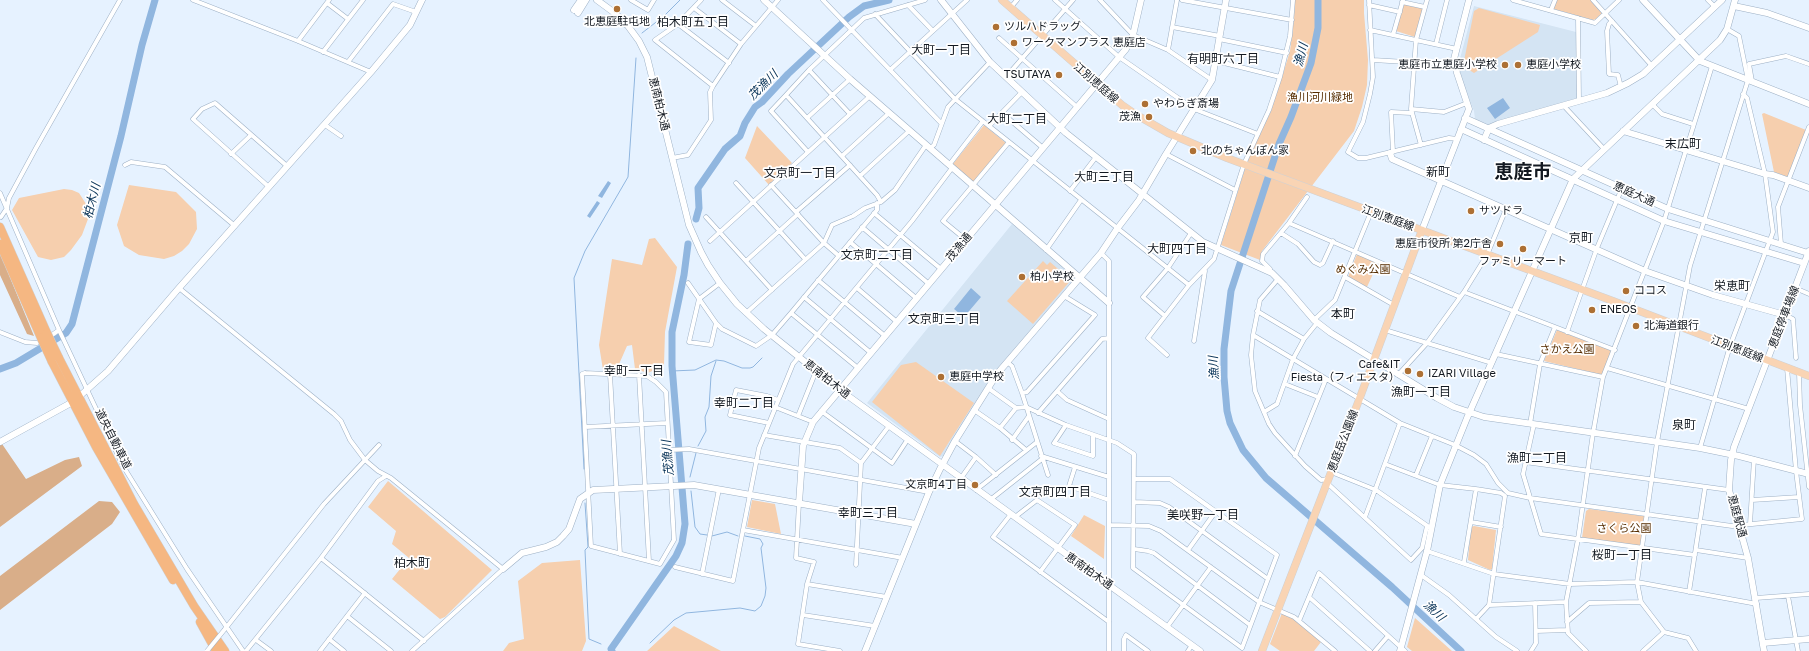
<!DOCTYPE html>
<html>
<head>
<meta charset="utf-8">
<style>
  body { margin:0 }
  canvas { display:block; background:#e6f2ff }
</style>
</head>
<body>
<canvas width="1809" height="651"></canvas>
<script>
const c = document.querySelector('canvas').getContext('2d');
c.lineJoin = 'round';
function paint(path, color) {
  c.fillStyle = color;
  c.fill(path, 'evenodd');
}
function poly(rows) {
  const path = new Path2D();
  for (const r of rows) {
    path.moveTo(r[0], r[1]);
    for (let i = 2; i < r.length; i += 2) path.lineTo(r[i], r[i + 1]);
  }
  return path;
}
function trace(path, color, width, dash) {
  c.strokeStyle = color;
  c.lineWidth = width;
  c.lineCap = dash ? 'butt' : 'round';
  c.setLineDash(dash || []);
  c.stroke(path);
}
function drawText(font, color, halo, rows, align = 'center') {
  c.font = font + ' "Golos Text","Noto Sans JP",sans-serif';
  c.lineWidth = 3.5;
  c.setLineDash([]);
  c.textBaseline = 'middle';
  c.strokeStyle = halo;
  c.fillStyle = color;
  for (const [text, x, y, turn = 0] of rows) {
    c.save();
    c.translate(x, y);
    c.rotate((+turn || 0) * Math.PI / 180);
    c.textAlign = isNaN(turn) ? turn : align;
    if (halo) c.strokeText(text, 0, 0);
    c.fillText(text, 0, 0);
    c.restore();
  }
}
const built = poly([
  [1474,6,1576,32,1577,98,1490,125,1475,119,1474,111,1460,75,1458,66],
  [1012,224,1071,275,1074,279,1002,364,943,456,940,457,867,403]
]);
const green = poly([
  [1295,0,1364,0,1364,13,1368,60,1367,85,1362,107,1354,131,1262,251,1260,260,1221,245,1248,159,1271,111,1282,77,1290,51,1294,19],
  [1557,0,1591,0,1603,12,1596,19,1593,20,1553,9],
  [1404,4,1422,8,1423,10,1415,37,1396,31],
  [1479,8,1540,25,1538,32,1474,73,1463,66,1474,11],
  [1764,113,1806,130,1788,177,1774,172,1762,114],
  [984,125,1006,143,973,183,952,165],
  [757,126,792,163,769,185,745,158],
  [129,185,176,192,196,212,197,229,189,244,182,251,174,256,164,259,139,255,124,246,117,225],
  [64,189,72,190,79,193,88,207,88,219,82,235,71,250,64,257,51,260,38,257,12,210,19,198],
  [655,238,677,267,665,332,664,365,648,373,635,369,632,345,627,346,616,371,603,370,599,345,612,259,642,265,649,239],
  [1357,254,1378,263,1367,287,1348,277],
  [1043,261,1047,265,1050,262,1071,280,1033,324,1007,301],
  [1557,330,1610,350,1611,352,1602,375,1544,361],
  [916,362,974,403,940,456,872,402,901,365],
  [388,481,492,570,445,617,440,619,392,579,409,558,392,544,396,531,368,507],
  [752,500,775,504,781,534,747,527],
  [1589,509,1644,516,1641,546,1582,538,1586,511],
  [1084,515,1105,526,1104,559,1071,536],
  [1474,526,1496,530,1492,569,1490,570,1468,560,1471,527],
  [580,560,586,641,582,651,503,651,509,643,524,639,518,581,542,563],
  [1282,613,1289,615,1321,642,1314,651,1280,651,1270,644],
  [1415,618,1452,651,1412,651,1407,647],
  [674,626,721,651,647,651]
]);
const forest = poly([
  [0,253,34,336,27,334,0,275],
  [0,441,26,479,65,460,79,457,82,466,0,527],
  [99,501,112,502,120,512,112,524,0,610,0,576]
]);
const water = poly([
  [1503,98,1510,108,1495,119,1487,108],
  [608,181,611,183,602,198,598,196],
  [597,201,600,203,590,218,587,216],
  [971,288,981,297,964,317,954,309]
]);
const stream = poly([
  [642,33,664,16,680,0],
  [672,371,695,370,716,360,724,361,742,368,750,368,753,367,762,358],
  [698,446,706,431,705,417,709,407,711,376,716,361],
  [584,469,574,278,585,251,628,177,636,58],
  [690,477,696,453],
  [691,491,695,527,700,534,707,535],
  [585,503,588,547,585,550,589,639,601,644],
  [712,536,727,532,738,536],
  [650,643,674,620,686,613,740,608,755,611,761,606,765,596,766,588,761,548,763,544,760,539,745,536]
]);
const river = poly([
  [1318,0,1318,28,1311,63,1291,117,1279,144,1231,291,1224,349,1224,377,1227,411,1230,423,1243,450,1266,478,1392,587,1461,651],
  [696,219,699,208,698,188,725,149,740,136,745,123,755,107,762,102,788,74,849,17,864,6,889,0],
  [0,369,16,363,66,333,72,324,121,136,142,45,155,0],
  [612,651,611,649,676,556,682,543,685,524,672,366,672,332,684,275,688,244]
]);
const street = poly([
  [193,0,298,41,371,72],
  [631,0,648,10,654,0],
  [701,0,678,24,655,40,713,86],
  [722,0,756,26],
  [823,0,941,123],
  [1055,0,1119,57,1194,109,1258,134],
  [1100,0,1133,35,1168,50,1212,80],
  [1182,0,1292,20],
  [1369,0,1373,77,1370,94,1363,122,1348,152,1358,158,1366,158,1449,138,1457,139],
  [1513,0,1595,23,1619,0],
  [1593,0,1652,66],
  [1708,0,1715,7],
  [1402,2,1425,7],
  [327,3,348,19],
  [908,5,932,30],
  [1369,5,1400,12],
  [1011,7,1017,0],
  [694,8,741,44],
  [1551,10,1555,0],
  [875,14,955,99,1189,285],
  [1578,18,1579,100],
  [1612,21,1609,24,1607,31,1609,74,1618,75,1621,87],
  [678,24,729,63],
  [1172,27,1220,36],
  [1370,30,1457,49],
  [1393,35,1403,0],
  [999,38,1077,107],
  [1219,39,1287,53],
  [298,41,329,0],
  [1436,44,1447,0],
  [1168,50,1177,0],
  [323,52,363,0],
  [1373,60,1455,65],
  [1216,61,1280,77],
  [348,62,393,4,416,12],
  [809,70,786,95,877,195,881,202],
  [890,70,967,0],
  [1006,77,1073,0],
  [1752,81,1749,64,1786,56,1809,64],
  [786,95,771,111,808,152],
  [1652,104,1662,114,1693,124],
  [1563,105,1604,149],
  [1411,109,1444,112,1467,103],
  [1002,113,1043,148],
  [850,114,809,70,864,18,925,0],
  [807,118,850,79],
  [325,125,341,136],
  [989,126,1022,92],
  [1421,145,1411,109,1416,40,1427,0],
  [930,148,934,145,948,107,990,62],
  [1393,152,1391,112,1411,113],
  [231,154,250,136],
  [1166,154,1235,190],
  [842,156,889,113],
  [672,158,688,155,711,120,710,92,713,86,741,44,778,0],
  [125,165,131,162,165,167,235,226],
  [949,165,983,121],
  [860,176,909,131],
  [736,183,805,259],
  [771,185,824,243,839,256],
  [269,187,193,119,202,109,215,103,287,166],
  [1070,191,1096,157],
  [0,193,59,330,123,466,187,569,243,651],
  [796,212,850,165],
  [874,213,941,269],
  [1,217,7,208,9,198,36,148,120,0],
  [706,217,772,290],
  [1289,223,1460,297],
  [862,227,929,284],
  [1281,233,1298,244,1314,262,1320,265,1323,263,1333,241],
  [965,239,943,221,1009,142],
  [710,241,870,96],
  [850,242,916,298],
  [1781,244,1778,207,1809,127],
  [1046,250,1081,200],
  [1101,253,1109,261,1109,651],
  [746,261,798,214],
  [1271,273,1270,269,1262,261,1263,254,1289,223,1307,197],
  [1345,277,1394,305],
  [1278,279,1260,300,1253,335,1400,423,1455,445,1474,455,1486,464,1498,483,1508,493,1530,498,1732,526,1802,519,1796,471,1787,368],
  [818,280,885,336],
  [688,283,716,323],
  [720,283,699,299,689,342,711,345,716,323,722,329,756,346,772,335,791,313,877,210,877,203],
  [179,288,334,414,341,421,350,440,365,460,378,471,391,478,503,569,412,651],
  [857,288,897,322],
  [1795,288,1809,294],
  [1464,292,1615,350],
  [804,297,871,353],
  [1257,311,1304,339],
  [746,313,824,243,832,225,853,216,865,208,881,202,895,190,926,145],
  [791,313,858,368],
  [1785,315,1793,319,1796,358],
  [1165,316,1143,297,1168,268,1191,233],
  [1314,320,1335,300,1371,212],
  [1385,330,1492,363],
  [0,332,25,342,37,343],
  [1567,332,1597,248,1622,188],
  [52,335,59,330],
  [1253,335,1251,355,1255,391,1269,424,1275,433,1305,466,1321,480,1328,479],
  [1194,341,1205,271],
  [1496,354,1603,377],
  [1167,355,1148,338,1189,285,1214,259,1244,164,1269,110,1280,77,1290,36,1293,0],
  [1007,362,1012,366,1022,393,1048,475],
  [1607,368,1749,409],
  [1799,372,1800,405,1809,487],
  [585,373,647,376,656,382,666,392,674,540,660,564,591,546,582,374,585,373],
  [610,374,620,554],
  [639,375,649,561],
  [1398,375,1427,343,1464,292,1487,255,1506,209],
  [1285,384,1318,397],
  [988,388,1016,408,1026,407,1066,425,1117,443,1134,454,1133,568,1242,648,1277,555,1170,479,1134,479],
  [1057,391,1067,400,1109,419],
  [1022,393,1027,392,1095,315,1064,296],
  [775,407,813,422],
  [974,410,1000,428,1026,450],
  [821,411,892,463,908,439],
  [1264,412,1277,404,1293,359,1304,339,1317,323],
  [1038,413,1102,339,1109,338],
  [798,416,816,371],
  [769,423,730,415,736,390,767,396,778,400],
  [1530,424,1540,364,1555,327],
  [1534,424,1523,474,1541,534,1695,555],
  [1066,425,1054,443,1093,456,1093,435],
  [585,427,667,423],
  [1000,428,1016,408],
  [764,435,840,448,861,463],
  [1012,440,1029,416],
  [955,441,976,457,996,475],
  [1700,448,1730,346,1773,232,1765,174,1747,98,1743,94],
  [670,450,689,449,929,492],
  [1041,456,1109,477],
  [1295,456,1326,379],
  [1525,462,1729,490],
  [1385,464,1440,485,1476,489,1501,493,1505,496,1489,605,1476,619],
  [1075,467,1069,486,1109,500],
  [1331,472,1376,490,1429,527],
  [1416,475,1432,436],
  [961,478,976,457],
  [1327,483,1411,560,1422,548,1427,526],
  [976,490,1037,442],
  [990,500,1042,459],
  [1752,500,1799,497],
  [1134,502,1160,503,1169,507,1268,579],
  [799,503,796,558,814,562,807,584,798,644,840,651],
  [1011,514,993,537,1109,622],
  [1015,517,1037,500,1075,525,1040,572],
  [1365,517,1400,423],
  [1471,522,1501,527],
  [1750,524,1754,459],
  [1109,525,1149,526,1161,531,1259,602,1294,617,1335,651],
  [743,530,903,558],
  [1134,549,1148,551,1154,553,1250,625],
  [1188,550,1216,511],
  [1696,550,1748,558],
  [1427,551,1494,574,1570,584,1637,582,1757,604],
  [321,558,378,481,386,476],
  [1464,562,1476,489],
  [856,565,861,463,889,426],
  [675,567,733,581,759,448,793,364,912,221,952,168],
  [702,574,719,489],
  [1421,575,1449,595,1496,637,1517,651],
  [807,584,887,597],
  [1689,592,1705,488],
  [1788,596,1798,651],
  [1309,597,1370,651],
  [1756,598,1809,594],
  [1489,605,1566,602],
  [803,615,875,626],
  [347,616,391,651],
  [1299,621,1319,573,1405,651],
  [1567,622,1589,603,1641,602],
  [1167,627,1211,567],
  [225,629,324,504,379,445],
  [1536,631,1567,630],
  [329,639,344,651],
  [256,640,271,651],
  [246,651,321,558,424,641],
  [320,651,365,593],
  [1124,651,1124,639,1126,635,1148,651],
  [1188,651,1192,645],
  [1375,651,1388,636],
  [1531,651,1536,643,1535,603],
  [1586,651,1568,633,1566,602,1578,539,1593,433,1603,377,1664,221,1712,66],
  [1643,651,1664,632],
  [1696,651,1688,638,1664,632,1641,602,1637,582,1657,442,1690,266,1748,80,1739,36,1727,29]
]);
const secondary = poly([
  [597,0,616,14,628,26,639,41,647,57,689,225,701,252,708,265,720,283,737,304,764,329,844,393,1200,651],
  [764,0,850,79,1109,303],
  [941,0,990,62,1066,133,1203,242,1272,273,1284,285,1314,320,1331,333,1437,398,1454,407,1484,417,1700,448,1739,456,1809,474],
  [1643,0,1700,61,1809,104],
  [1734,6,1767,13,1809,28],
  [574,10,581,0],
  [578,13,586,0],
  [1465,118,1668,209,1808,253],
  [1461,129,1664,221,1804,263],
  [1623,131,1765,174,1773,175,1809,188],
  [1484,140,1489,128,1498,124,1607,93,1628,83,1643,74,1722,0],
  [1390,153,1392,159,1645,271,1713,295,1785,315],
  [1422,230,1469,109,1457,73,1454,59,1469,0],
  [82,394,108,371,179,288,371,72,410,25,422,0],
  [0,442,69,404],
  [799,503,803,446,813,422,1126,49,1133,35,1141,0],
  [503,569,522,553,546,547,557,542,563,536,569,529,580,499,593,490,694,485,916,524],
  [1763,643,1809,639],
  [865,651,929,492,940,469,955,441,997,374,1101,253,1117,229,1139,200,1166,154,1212,80,1226,0],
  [1400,651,1427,551,1440,485,1467,418,1573,179,1720,40,1727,29,1735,0],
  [1764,651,1748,558,1729,490,1731,460,1734,447,1809,251]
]);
const primary = poly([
  [1002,0,1122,105,1135,114,1168,133,1227,158,1613,301,1809,376],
  [1262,651,1359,400,1422,230]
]);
const highway = poly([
  [0,227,47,333],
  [0,244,41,338],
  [59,358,134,504,194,606,225,651],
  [52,362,96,447,173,580],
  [200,622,216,651]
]);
const streetBridge = poly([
  [207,651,225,629]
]);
const highwayBridge = poly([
  [47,333,59,358],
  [41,338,52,362]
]);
const markers = [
  [617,9,4,"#ad7034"],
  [996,27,4,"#ad7034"],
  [1014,43,4,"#ad7034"],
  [1505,65,4,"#ad7034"],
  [1518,65,4,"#ad7034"],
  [1059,75,4,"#ad7034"],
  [1145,104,4,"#ad7034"],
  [1149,117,4,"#ad7034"],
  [1193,151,4,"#ad7034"],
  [1471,211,4,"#ad7034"],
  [1500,244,4,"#ad7034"],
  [1523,249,4,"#ad7034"],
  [1022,277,4,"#ad7034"],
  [1626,291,4,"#ad7034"],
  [1592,310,4,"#ad7034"],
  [1636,326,4,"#ad7034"],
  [1408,371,4,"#ad7034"],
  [1420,374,4,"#ad7034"],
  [941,377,4,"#ad7034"],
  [975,485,4,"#ad7034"]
];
const poiNames = [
  ["北恵庭駐屯地",617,22,"center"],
  ["ツルハドラッグ",1004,27],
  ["ワークマンプラス 恵庭店",1022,43],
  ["恵庭市立恵庭小学校",1497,65,"right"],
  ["恵庭小学校",1526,65],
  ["TSUTAYA",1051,75,"right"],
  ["やわらぎ斎場",1153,104],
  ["茂漁",1141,117,"right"],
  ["北のちゃんぽん家",1201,151],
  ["サツドラ",1479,211],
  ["恵庭市役所 第2庁舎",1492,244,"right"],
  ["ファミリーマート",1523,262,"center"],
  ["柏小学校",1030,277],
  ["ココス",1634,291],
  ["ENEOS",1600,310],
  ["北海道銀行",1644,326],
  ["Cafe&IT",1400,365,"right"],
  ["Fiesta（フィエスタ）",1400,378,"right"],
  ["IZARI Village",1428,374],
  ["恵庭中学校",949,377],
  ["文京町4丁目",967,485,"right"]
];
const streetNames = [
  ["江別恵庭線",1096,83,41],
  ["恵南柏木通",659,104,76],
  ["恵庭大通",1634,194,24],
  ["江別恵庭線",1388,218,20],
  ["茂漁通",959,247,-50],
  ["恵庭停車場線",1784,317,-69],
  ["江別恵庭線",1737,349,21],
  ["恵南柏木通",827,379,38],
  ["道央自動車道",113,439,63],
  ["恵庭岳公園線",1343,441,-69],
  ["恵庭駅通",1737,516,75],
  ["恵南柏木通",1089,571,35]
];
const parkNames = [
  ["漁川河川緑地",1320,98],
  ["めぐみ公園",1363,270],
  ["さかえ公園",1567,350],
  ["さくら公園",1624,529]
];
const neighbourhoodNames = [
  ["柏木町五丁目",693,22],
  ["大町一丁目",941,50],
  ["有明町六丁目",1223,59],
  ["大町二丁目",1017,119],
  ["末広町",1683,144],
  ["新町",1438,172],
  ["文京町一丁目",800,173],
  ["大町三丁目",1104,177],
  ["京町",1581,238],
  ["大町四丁目",1177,249],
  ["文京町二丁目",877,255],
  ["栄恵町",1732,286],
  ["本町",1343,314],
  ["文京町三丁目",944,319],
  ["幸町一丁目",634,371],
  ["漁町一丁目",1421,392],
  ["幸町二丁目",744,403],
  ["泉町",1684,425],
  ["漁町二丁目",1537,458],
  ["文京町四丁目",1055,492],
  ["幸町三丁目",868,513],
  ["美咲野一丁目",1203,515],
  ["桜町一丁目",1622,555],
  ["柏木町",412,563]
];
const waterNames = [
  ["漁川",1301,55,-76],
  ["茂漁川",763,85,-45],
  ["柏木川",92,201,-76],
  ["漁川",1214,368,-93],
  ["茂漁川",668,458,-95],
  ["漁川",1434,611,43]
];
const townNames = [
  ["恵庭市",1523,172]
];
paint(built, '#d4e4f3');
paint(green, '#f6cfae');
paint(forest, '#d9ae89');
paint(water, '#90b6df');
trace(stream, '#90b6df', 1);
trace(river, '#90b6df', 7);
trace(street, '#9db0c5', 5);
trace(secondary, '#9db0c5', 7);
trace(primary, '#d0d1d3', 8);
trace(highway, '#d0d1d3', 9);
trace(street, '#fff', 4);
trace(secondary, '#fff', 6);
trace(primary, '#f9d4b4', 7);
trace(highway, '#f5b782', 8);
trace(streetBridge, '#9db0c5', 5, []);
trace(highwayBridge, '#d0d1d3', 9, []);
trace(streetBridge, '#fff', 4);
trace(highwayBridge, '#f5b782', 8);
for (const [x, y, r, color] of markers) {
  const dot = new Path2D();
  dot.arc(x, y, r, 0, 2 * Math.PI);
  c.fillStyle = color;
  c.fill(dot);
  trace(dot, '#fff', 1.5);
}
drawText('11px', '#131921', '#fff', poiNames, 'left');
drawText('11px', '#131921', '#fff', streetNames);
drawText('11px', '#562d00', '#fff', parkNames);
drawText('12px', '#131921', '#fff', neighbourhoodNames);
drawText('italic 12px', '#073257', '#fff', waterNames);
drawText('bold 19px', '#131921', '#fff', townNames);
</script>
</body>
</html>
